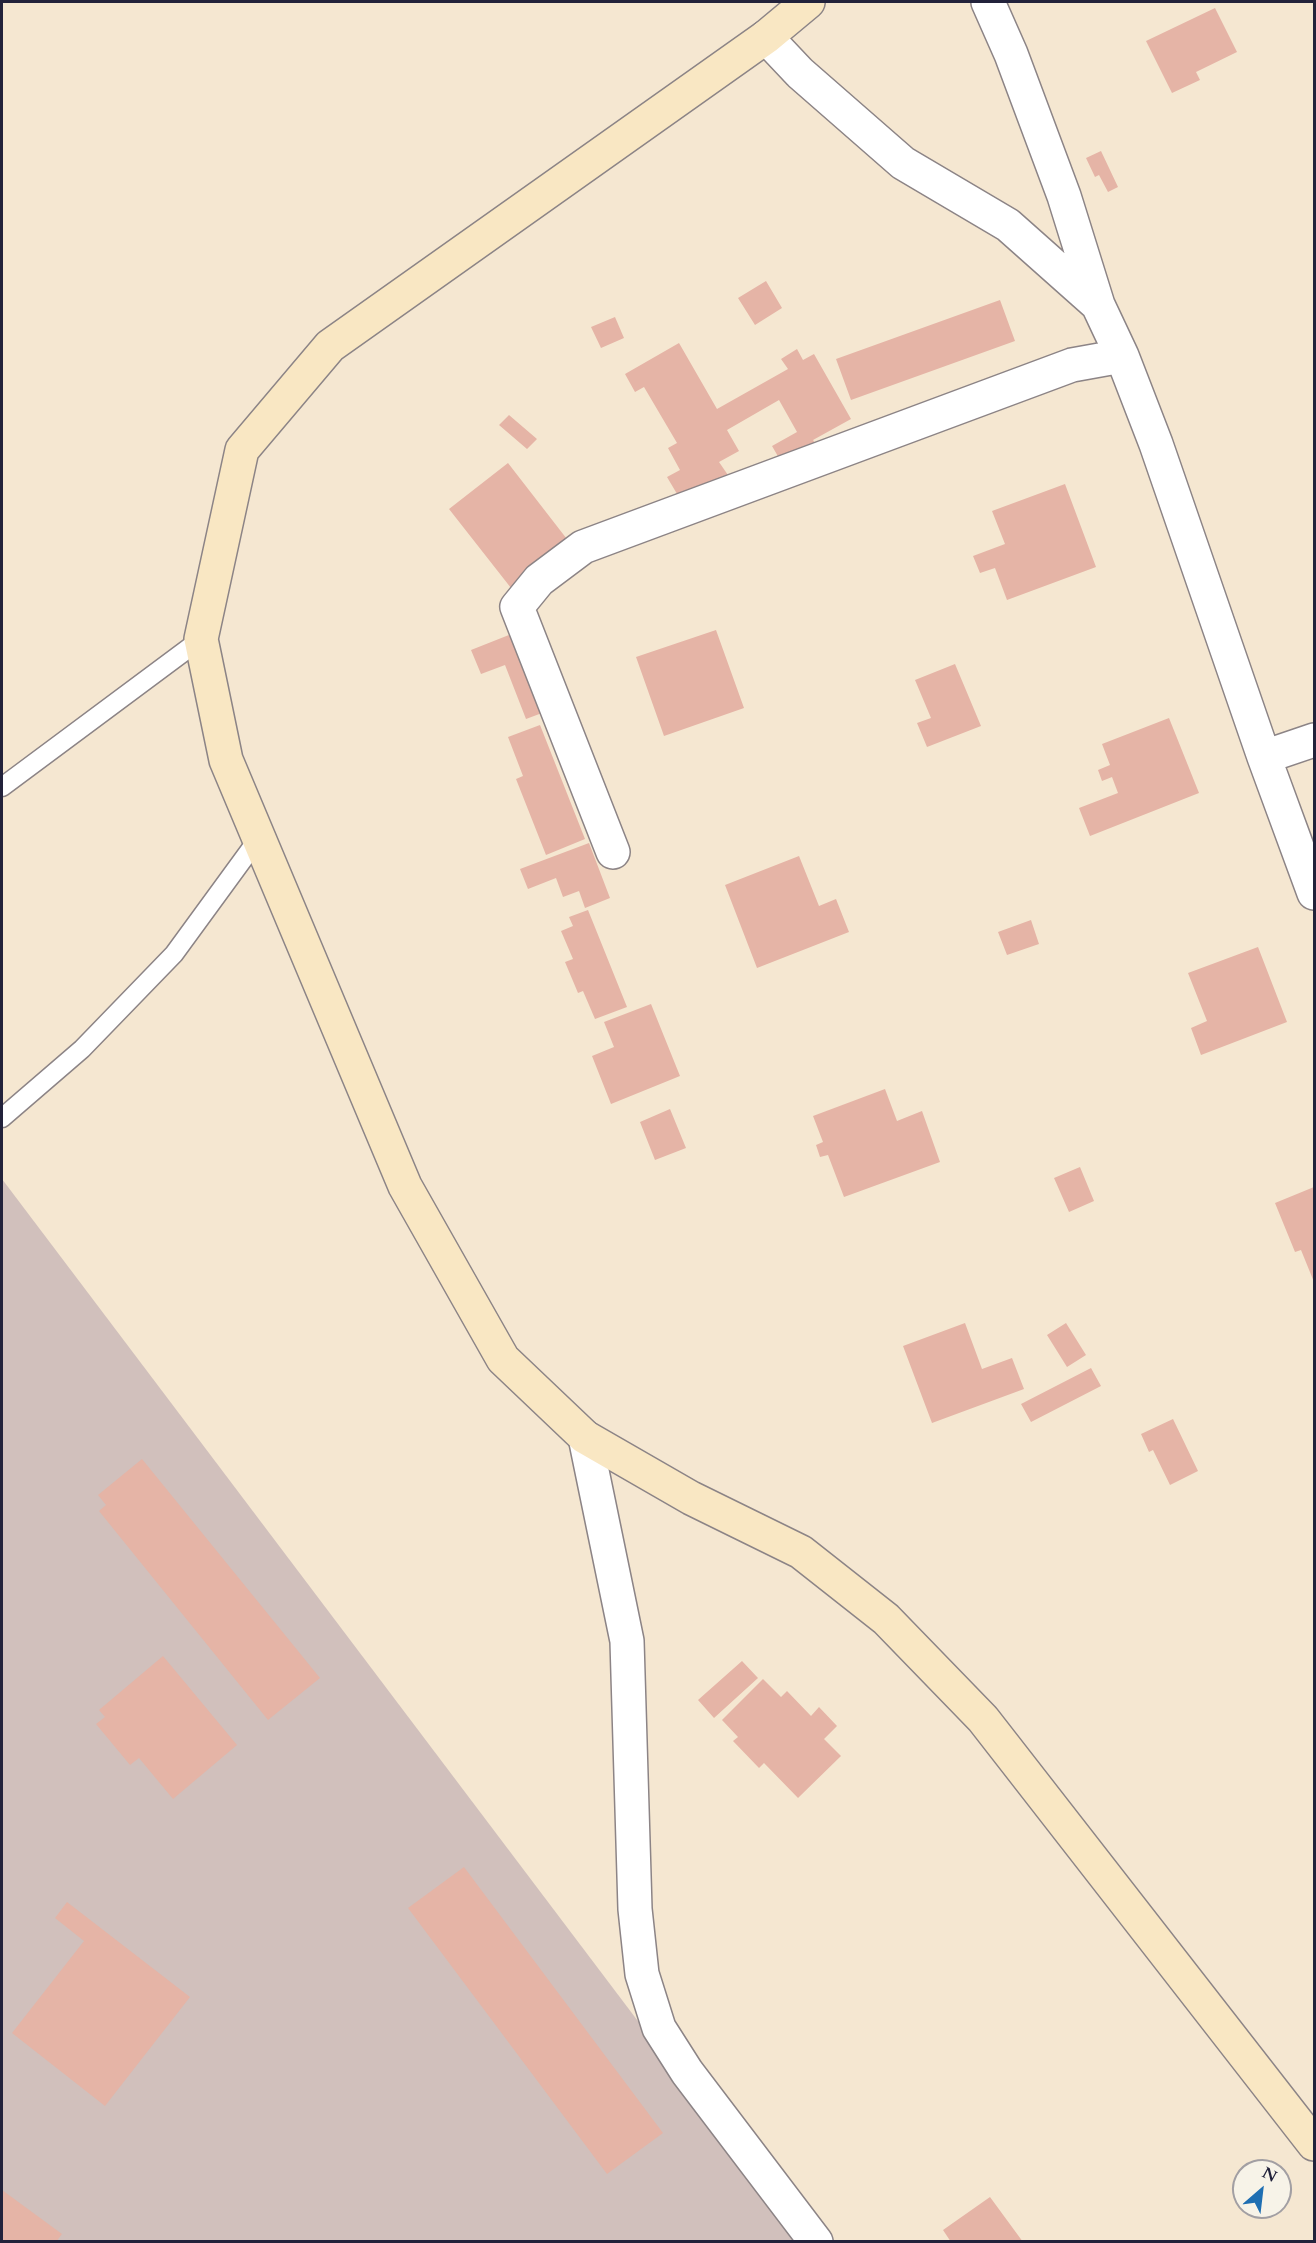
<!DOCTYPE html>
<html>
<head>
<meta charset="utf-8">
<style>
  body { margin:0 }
  #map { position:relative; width:1316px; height:2243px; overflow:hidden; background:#f5e7d1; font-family:Cardo,serif }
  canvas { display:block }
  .frame { position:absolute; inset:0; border:3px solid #22223b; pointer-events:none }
  .north { position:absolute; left:1232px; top:2159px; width:60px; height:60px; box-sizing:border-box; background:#f7f3e8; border:2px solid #a29fa3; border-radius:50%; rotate:28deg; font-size:16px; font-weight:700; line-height:24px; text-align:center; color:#22223b }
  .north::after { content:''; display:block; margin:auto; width:21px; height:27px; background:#1f6fb2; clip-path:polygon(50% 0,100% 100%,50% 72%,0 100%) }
</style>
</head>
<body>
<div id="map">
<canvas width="1316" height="2243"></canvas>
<div class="frame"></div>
<div class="north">N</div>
</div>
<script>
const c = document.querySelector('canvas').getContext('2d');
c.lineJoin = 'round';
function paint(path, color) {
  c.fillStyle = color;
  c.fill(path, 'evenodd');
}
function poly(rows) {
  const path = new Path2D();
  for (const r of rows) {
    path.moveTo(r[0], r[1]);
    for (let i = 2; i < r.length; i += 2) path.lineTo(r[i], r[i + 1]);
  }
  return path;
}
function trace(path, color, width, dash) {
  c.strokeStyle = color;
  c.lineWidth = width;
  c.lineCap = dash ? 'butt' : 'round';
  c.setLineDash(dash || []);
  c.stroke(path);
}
const industrial = poly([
  [2,1179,804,2241,2,2241]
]);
const building = poly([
  [1215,8,1237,52,1196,72,1200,80,1172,93,1146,41],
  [1101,151,1118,187,1108,192,1099,175,1095,177,1086,158],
  [766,281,782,308,755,325,738,298],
  [1000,300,1015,341,851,400,836,359],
  [615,317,624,338,601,348,591,327],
  [679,343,717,409,788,369,781,359,797,349,803,360,814,354,851,419,813,440,817,446,783,465,772,446,797,432,779,400,727,430,739,451,719,462,730,478,683,504,667,477,680,470,668,448,677,443,644,387,635,392,625,374],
  [509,415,537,439,527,449,499,425],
  [508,463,570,543,511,588,449,509],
  [1065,484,1096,567,1007,600,995,568,980,573,973,556,1005,544,992,511],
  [716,630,744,708,664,736,636,657],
  [519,631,550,710,526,719,505,665,481,674,471,650],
  [955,664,981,726,927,747,917,723,931,718,915,680],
  [1169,718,1199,793,1090,836,1079,808,1118,793,1112,777,1102,781,1098,770,1110,765,1102,744],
  [540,725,585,839,546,855,516,779,523,776,508,737],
  [589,843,610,898,585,908,579,891,563,897,556,878,528,889,520,869],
  [799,856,819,906,836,899,849,932,757,968,725,885],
  [588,910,627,1007,595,1019,583,991,578,993,565,962,573,959,561,931,573,926,569,917],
  [1031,920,1039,944,1007,955,998,932],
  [1258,947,1287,1022,1201,1055,1191,1028,1207,1021,1188,973],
  [651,1004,680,1076,611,1104,592,1056,614,1047,604,1022],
  [885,1089,897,1121,922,1111,940,1162,844,1197,828,1155,820,1157,816,1145,823,1142,813,1116],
  [670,1109,686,1148,655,1160,640,1122],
  [1080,1167,1094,1201,1069,1212,1054,1178],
  [1314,1187,1314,1282,1301,1250,1295,1252,1275,1203],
  [965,1323,982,1369,1012,1358,1024,1389,932,1423,903,1346],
  [1066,1323,1086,1355,1067,1367,1047,1335],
  [1091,1368,1101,1386,1031,1422,1021,1404],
  [1173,1419,1198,1471,1170,1485,1153,1450,1149,1452,1141,1434],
  [142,1459,320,1678,268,1720,99,1511,106,1505,98,1495],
  [163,1656,237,1745,173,1799,139,1758,130,1765,96,1724,105,1717,99,1710],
  [742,1661,758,1678,714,1718,698,1700],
  [763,1679,781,1697,787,1691,811,1716,819,1707,837,1726,824,1739,841,1756,798,1798,764,1763,759,1768,733,1741,738,1737,722,1720],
  [464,1867,663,2133,607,2174,408,1908],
  [67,1902,190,1997,105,2106,12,2033,84,1941,55,1918],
  [2,2190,62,2234,56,2242,2,2242],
  [990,2197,1023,2242,951,2242,943,2230]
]);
const lane = poly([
  [2,787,201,639],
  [2,1118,82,1049,174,954,258,839]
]);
const street = poly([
  [988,2,1011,54,1064,196,1098,305,1122,356],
  [766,37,800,73,903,163,1008,225,1098,305],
  [1264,757,1314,740],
  [613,852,517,607,539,580,583,547,1072,365,1122,356,1156,444,1264,757,1314,893],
  [585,1437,627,1641,635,1909,642,1974,659,2028,687,2072,816,2242]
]);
const secondary = poly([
  [808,2,766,37,330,346,242,450,201,639,226,760,405,1186,503,1359,585,1437,691,1498,801,1552,886,1619,983,1719,1314,2144]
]);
paint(industrial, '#d1c0bc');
paint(building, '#e5b4a6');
trace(lane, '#8c8486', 21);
trace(street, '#8c8486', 36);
trace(secondary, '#8c8486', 36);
trace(lane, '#fff', 18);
trace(street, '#fff', 33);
trace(secondary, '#f9e7c3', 33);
</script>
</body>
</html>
